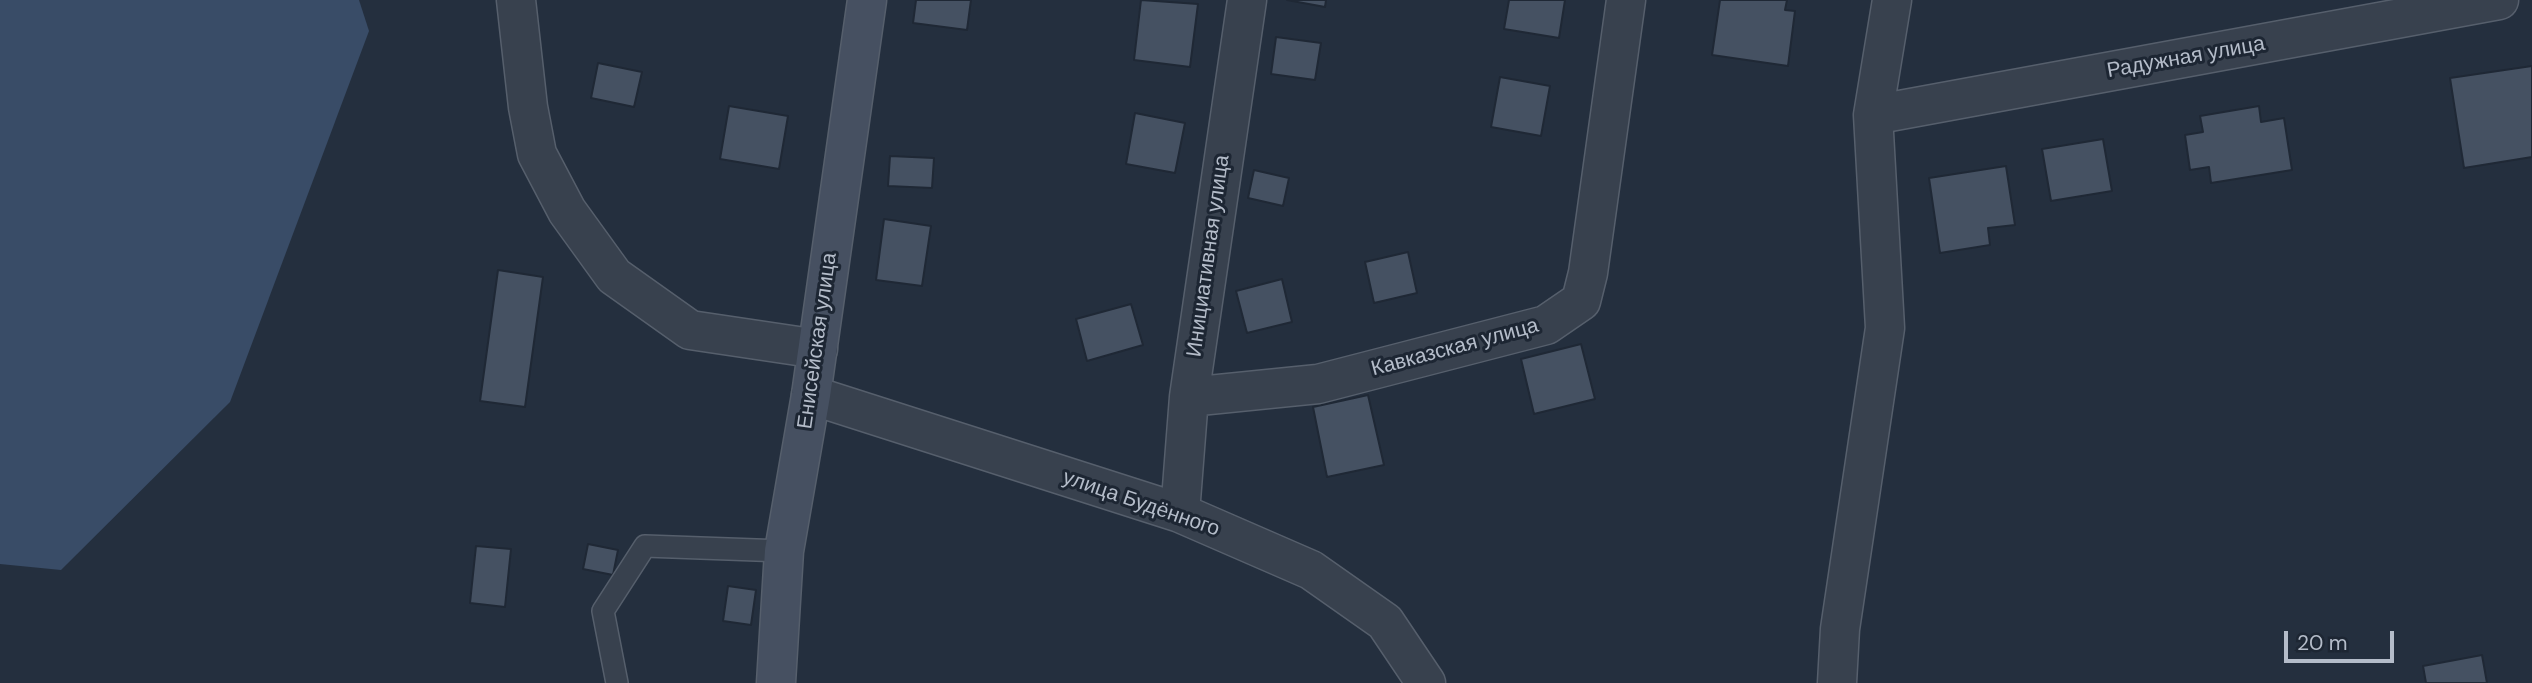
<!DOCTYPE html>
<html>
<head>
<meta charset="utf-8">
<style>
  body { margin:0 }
  #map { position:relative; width:2532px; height:683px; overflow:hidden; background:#242f3e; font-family:"DM Sans",sans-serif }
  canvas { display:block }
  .scale { position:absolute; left:2284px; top:631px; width:110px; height:32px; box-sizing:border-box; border:4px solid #b4bcc9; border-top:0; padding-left:9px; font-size:21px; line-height:24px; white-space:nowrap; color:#b4bcc9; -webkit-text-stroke:5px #1d2633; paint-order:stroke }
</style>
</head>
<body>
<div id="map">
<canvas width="2532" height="683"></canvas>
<div class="scale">20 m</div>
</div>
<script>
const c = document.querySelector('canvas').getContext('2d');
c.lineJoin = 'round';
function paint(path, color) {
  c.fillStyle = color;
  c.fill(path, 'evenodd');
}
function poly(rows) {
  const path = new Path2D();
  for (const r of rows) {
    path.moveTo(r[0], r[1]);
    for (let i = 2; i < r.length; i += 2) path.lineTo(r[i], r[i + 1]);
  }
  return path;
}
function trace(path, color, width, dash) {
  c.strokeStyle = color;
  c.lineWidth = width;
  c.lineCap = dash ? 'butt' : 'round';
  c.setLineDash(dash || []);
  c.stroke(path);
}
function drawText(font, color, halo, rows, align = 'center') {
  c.font = font + ' "DM Sans",sans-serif';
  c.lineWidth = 6;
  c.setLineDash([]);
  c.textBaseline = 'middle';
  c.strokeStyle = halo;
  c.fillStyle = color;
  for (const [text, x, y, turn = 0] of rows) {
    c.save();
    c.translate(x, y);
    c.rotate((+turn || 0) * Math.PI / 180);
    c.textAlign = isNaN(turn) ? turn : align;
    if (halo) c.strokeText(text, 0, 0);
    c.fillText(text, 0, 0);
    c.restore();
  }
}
const water = poly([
  [0,0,359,0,369,31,230,402,61,570,0,564]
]);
const building = poly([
  [916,0,971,0,967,30,913,23,916,0],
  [1141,0,1198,4,1190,67,1134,60,1141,0],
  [1287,0,1326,0,1325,7,1287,0],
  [1509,0,1565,0,1559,38,1504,29,1509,0],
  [1720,0,1787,0,1785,10,1795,11,1788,66,1712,55,1720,0],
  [1276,37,1321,43,1315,80,1271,74,1276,37],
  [598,63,642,72,634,107,591,98,598,63],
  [2532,66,2532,157,2464,168,2450,78,2532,66],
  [1500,77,1550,86,1541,136,1491,127,1500,77],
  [729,106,788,116,779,169,720,159,729,106],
  [2259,106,2261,122,2284,118,2292,170,2211,183,2209,167,2190,170,2185,135,2203,132,2200,116,2259,106],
  [1135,113,1185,123,1175,173,1126,164,1135,113],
  [2103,139,2112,191,2051,201,2042,149,2103,139],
  [890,156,934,158,932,188,888,186,890,156],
  [2006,166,2015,225,1988,228,1990,245,1940,253,1929,178,2006,166],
  [1254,170,1289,178,1283,206,1248,198,1254,170],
  [884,219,931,226,922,286,876,280,884,219],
  [1408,252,1417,293,1374,303,1365,262,1408,252],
  [498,270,543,277,525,407,480,401,498,270],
  [1282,279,1292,322,1247,333,1236,291,1282,279],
  [1131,304,1143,345,1087,361,1076,319,1131,304],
  [1581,344,1595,399,1534,414,1521,359,1581,344],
  [1368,395,1384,465,1327,477,1313,407,1368,395],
  [588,544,618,550,613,575,583,569,588,544],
  [476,546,511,549,505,607,470,603,476,546],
  [728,586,756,590,751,625,723,621,728,586],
  [2482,655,2487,683,2426,683,2423,666,2482,655]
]);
const lane = poly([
  [617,683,603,611,645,546,784,551]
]);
const street = poly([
  [516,0,528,107,537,154,567,211,614,276,690,330,818,349],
  [1873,115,2499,0],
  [811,395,1180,513,1311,570,1385,622,1426,683],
  [1189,397,1318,384,1546,325,1581,301,1588,273,1626,0],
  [1180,513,1189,397,1247,0],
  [1837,683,1840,629,1885,328,1873,115,1892,0]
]);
const secondary = poly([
  [776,683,784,551,811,395,867,0]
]);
const streetNames = [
  ["Радужная улица",2186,58,-10],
  ["Инициативная улица",1209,256,-82],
  ["Енисейская улица",818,341,-82],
  ["Кавказская улица",1455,348,-15],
  ["улица Будённого",1141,504,19]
];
paint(water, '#394c67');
paint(building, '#455162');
trace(building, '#1f2835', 2);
trace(lane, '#565f6c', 24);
trace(street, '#565f6c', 41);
trace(secondary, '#565f6c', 41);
trace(lane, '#38414e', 21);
trace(street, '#38414e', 38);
trace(secondary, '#465061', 38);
drawText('21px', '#b4bcc9', '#1d2633', streetNames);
</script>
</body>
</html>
